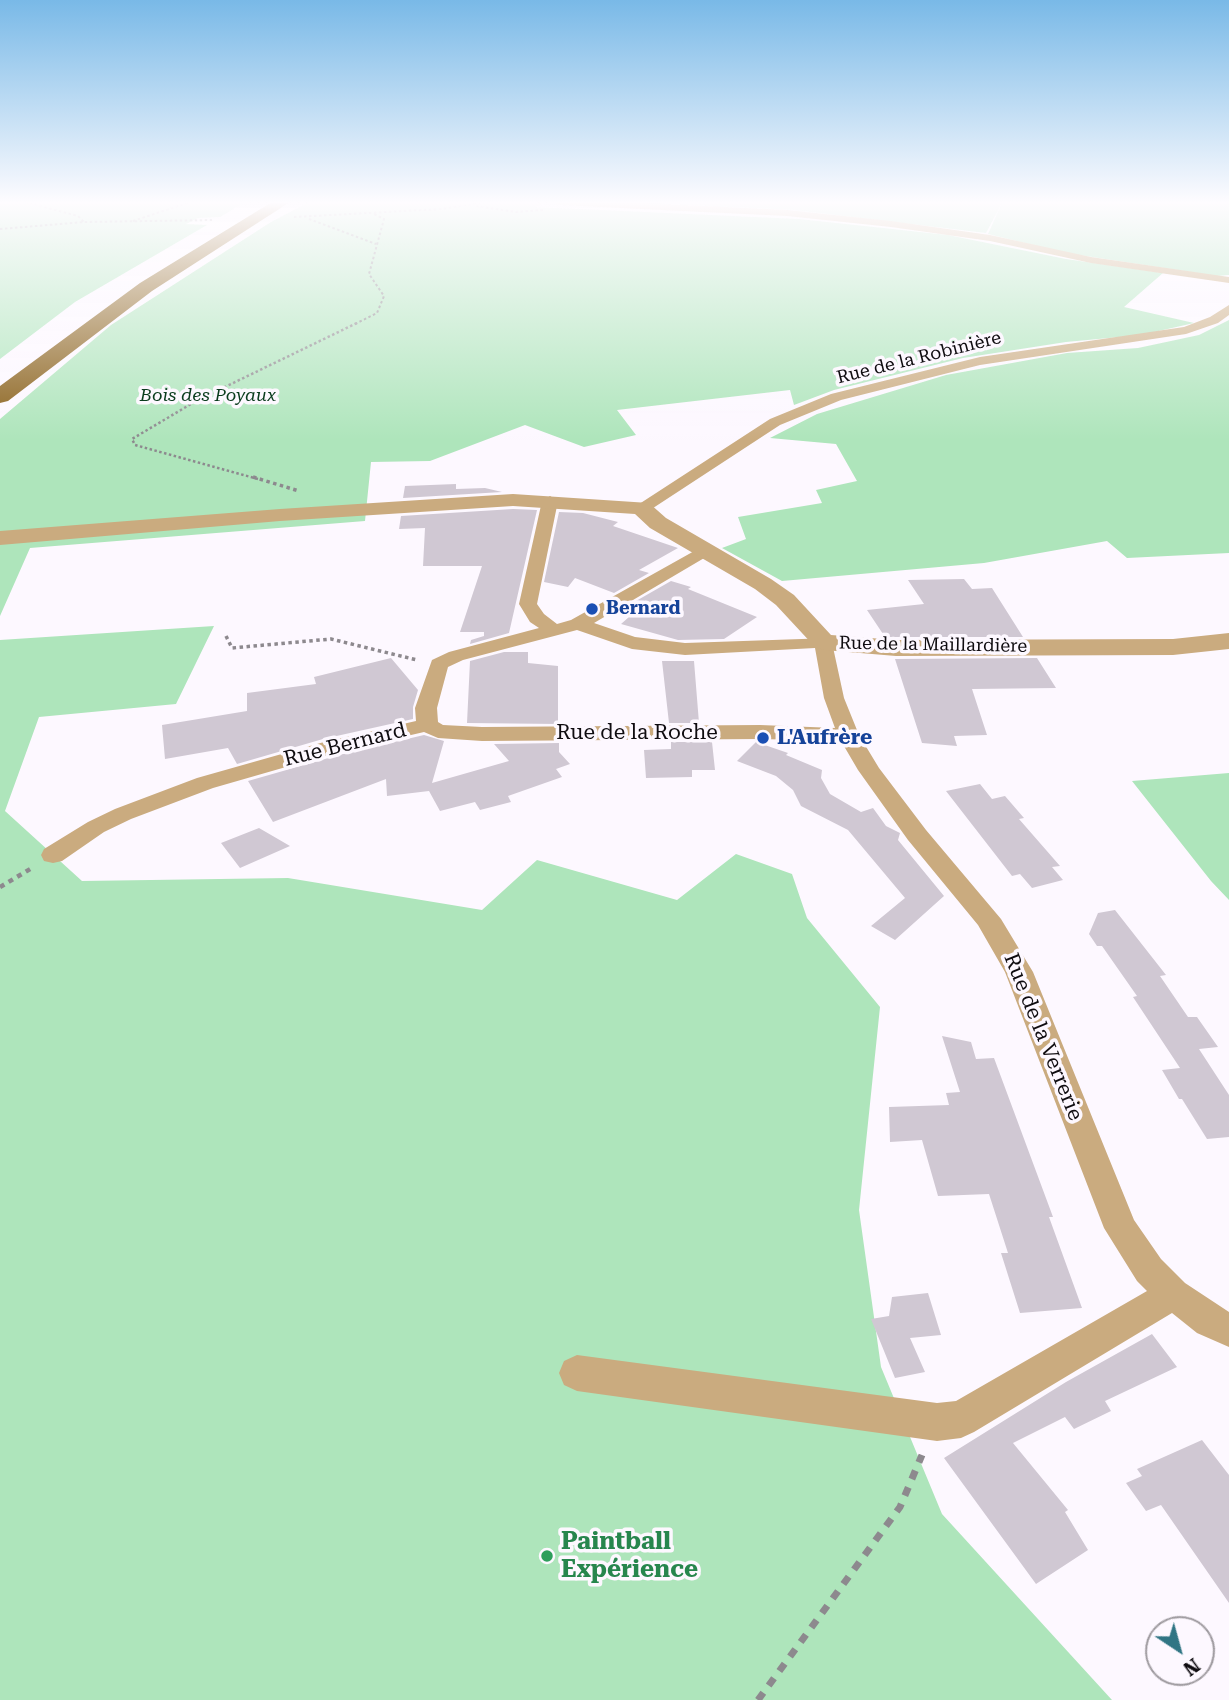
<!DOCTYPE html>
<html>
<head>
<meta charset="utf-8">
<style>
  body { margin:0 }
  #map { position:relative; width:1229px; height:1700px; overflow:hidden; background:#fdf8ff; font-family:"Roboto Serif",serif }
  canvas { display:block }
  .north { position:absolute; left:1145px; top:1616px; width:70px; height:70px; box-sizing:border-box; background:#fdf8ff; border:2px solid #9e9a9f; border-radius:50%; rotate:144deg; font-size:19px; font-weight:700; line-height:28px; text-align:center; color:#0f0c10 }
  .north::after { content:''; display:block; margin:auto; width:24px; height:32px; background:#307584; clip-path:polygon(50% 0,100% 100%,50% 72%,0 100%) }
</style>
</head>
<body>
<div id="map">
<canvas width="1229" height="1700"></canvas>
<div class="north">N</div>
</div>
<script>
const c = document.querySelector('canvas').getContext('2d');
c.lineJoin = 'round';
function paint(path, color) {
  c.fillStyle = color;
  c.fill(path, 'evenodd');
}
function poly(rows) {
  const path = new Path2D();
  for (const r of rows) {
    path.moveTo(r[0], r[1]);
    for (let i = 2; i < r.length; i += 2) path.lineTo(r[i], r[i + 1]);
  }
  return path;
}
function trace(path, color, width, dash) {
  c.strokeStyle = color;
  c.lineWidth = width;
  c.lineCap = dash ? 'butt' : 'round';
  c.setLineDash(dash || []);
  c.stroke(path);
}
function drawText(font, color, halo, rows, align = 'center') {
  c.font = font + ' "Roboto Serif",serif';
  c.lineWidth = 7;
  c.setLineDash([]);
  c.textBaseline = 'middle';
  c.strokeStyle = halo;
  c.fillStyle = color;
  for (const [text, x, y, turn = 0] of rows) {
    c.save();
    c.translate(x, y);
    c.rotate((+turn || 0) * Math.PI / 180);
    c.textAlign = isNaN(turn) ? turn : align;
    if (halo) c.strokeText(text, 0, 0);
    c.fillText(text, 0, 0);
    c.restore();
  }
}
const green = poly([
  [0,202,245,202,220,217,198,218,186,224,207,225,75,302,0,359],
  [309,202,535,202,543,204,535,207,799,219,948,235,1066,259,1163,273,1124,307,1194,323,1141,335,1066,342,963,358,834,390,794,405,790,390,617,410,636,435,584,447,525,425,430,461,371,462,365,521,30,548,0,616,0,419,111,325,271,222],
  [622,202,1229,202,1229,275,1217,276,1066,253,988,234,1002,203,986,233,794,210],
  [1229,320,1229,553,1127,558,1107,541,984,563,782,581,722,548,746,539,738,517,822,503,816,490,857,481,836,444,770,438,817,414,946,375,1067,353,1138,348,1199,335],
  [214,626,176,704,39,717,5,811,82,881,288,878,482,910,537,860,677,900,736,854,792,874,807,918,880,1007,859,1210,881,1367,942,1514,1112,1700,0,1700,0,640],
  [1229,773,1229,900,1211,881,1132,781]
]);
const building = poly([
  [456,484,456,489,485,488,502,492,403,498,405,486],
  [513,509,537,510,509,633,470,644,471,640,484,636,484,632,460,632,482,566,423,566,425,528,399,529,401,516],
  [559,512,583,513,618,522,613,526,678,548,639,570,649,573,614,593,575,578,568,587,544,582],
  [964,579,972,589,992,588,1023,637,885,637,867,610,924,604,908,580],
  [671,581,691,587,688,589,757,617,724,639,678,640,621,624,637,610,634,609,641,603,636,601],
  [504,652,528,652,528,663,558,666,558,724,467,723,470,661],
  [391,658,418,690,413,707,413,719,323,739,237,764,228,748,165,759,162,725,247,711,247,693,316,684,314,677],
  [1037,658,1056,688,972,689,987,735,954,736,957,746,922,743,895,659],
  [662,661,694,661,699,723,669,723],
  [424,735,444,741,432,783,509,761,494,744,559,743,559,752,570,764,556,769,562,777,508,796,511,802,480,810,475,802,440,811,429,791,387,796,386,779,273,822,248,781,339,755],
  [671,742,712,742,715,770,692,770,692,777,646,778,644,750,671,749],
  [756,742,788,753,786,755,822,770,821,778,830,794,861,812,873,808,886,826,900,833,898,840,944,896,895,940,871,926,905,898,848,830,801,806,793,790,776,776,737,761],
  [980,784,992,799,1005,796,1024,818,1019,819,1060,866,1052,867,1063,880,1032,888,1020,874,1012,876,946,791],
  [259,828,290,846,240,868,221,843],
  [1115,910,1166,975,1160,976,1188,1017,1197,1017,1218,1047,1199,1049,1229,1095,1229,1137,1207,1139,1182,1099,1179,1099,1162,1070,1180,1068,1133,997,1137,996,1102,946,1097,946,1089,934,1098,913],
  [942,1036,971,1042,976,1059,994,1058,1053,1217,1049,1217,1082,1308,1020,1313,1001,1253,1008,1253,989,1194,938,1196,922,1140,890,1142,889,1107,949,1105,946,1093,960,1092],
  [928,1293,941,1335,910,1338,925,1372,895,1378,871,1319,889,1316,892,1297],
  [1152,1334,1177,1367,1105,1401,1111,1411,1074,1429,1065,1417,1013,1443,1068,1510,1065,1512,1088,1550,1036,1584,944,1458,1066,1382],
  [1202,1440,1229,1475,1229,1603,1161,1505,1146,1511,1126,1483,1142,1476,1137,1469]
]);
const pathFar4 = poly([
  [25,202,78,216,84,222],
  [476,206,516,212,543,210],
  [294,217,441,209,486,202],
  [309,219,376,244],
  [133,221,190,202],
  [0,229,84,222,212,220],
  [355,324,377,313,384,296,369,274,384,219,374,214]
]);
const pathFar3 = poly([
  [258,479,135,445,132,439,196,401,359,322]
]);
const pathFar2 = poly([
  [253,477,299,491],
  [226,636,232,648,331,639,417,660]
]);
const pathFar1 = poly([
  [0,887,32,868]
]);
const path = poly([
  [758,1700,900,1507,922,1455]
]);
const minor = poly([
  [553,202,624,202,787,210,891,221,990,235,1091,257,1229,277,1229,283,1091,263,990,241,891,227,787,216,558,205,553,202],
  [1229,305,1229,315,1218,323,1186,334,980,365,841,400,780,425,647,512,641,513,633,508,770,419,831,394,980,357,1184,327,1210,317,1229,305],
  [550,496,558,501,537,604,544,614,557,624,571,620,705,545,711,546,714,550,711,554,594,623,635,637,685,643,831,638,844,698,859,735,879,768,926,830,1001,919,1033,972,1134,1220,1161,1259,1185,1283,1229,1312,1229,1347,1197,1333,1172,1313,974,1432,961,1438,937,1441,577,1391,564,1385,559,1373,564,1361,577,1355,937,1403,956,1401,1147,1291,1137,1281,1104,1228,1005,972,978,925,908,840,858,770,841,741,760,739,482,741,438,738,424,732,338,752,213,788,131,819,104,832,62,861,53,863,44,861,41,855,44,849,88,822,115,809,197,778,324,742,416,721,415,708,432,660,449,652,539,628,530,622,519,604,542,501,550,496],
  [577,630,632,649,685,655,815,648,824,698,835,728,760,725,482,727,443,725,438,722,437,708,448,667,463,660,577,630]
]);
const tertiary = poly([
  [513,494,649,503,666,518,771,579,794,595,831,635,896,640,1173,639,1229,633,1229,649,1173,655,896,656,824,650,815,647,776,605,755,589,650,528,635,514,513,506,280,521,0,545,0,531,280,509,513,494]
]);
const trunk = poly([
  [272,202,290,202,152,291,8,401,0,403,0,386,140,283,272,202]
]);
const markers = [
  [592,609,7,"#1a4fb4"],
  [763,738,7,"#1a4fb4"],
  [547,1556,7,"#2e9e5b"]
];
const farStreetnames = [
  ["Rue de la Robinière",919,358,-14],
  ["Rue de la Maillardière",933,645,1]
];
const farParknames = [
  ["Bois des Poyaux",208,396]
];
const farTransitnames = [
  ["Bernard",606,609]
];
const streetNames = [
  ["Rue de la Roche",637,733],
  ["Rue Bernard",345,745,-14],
  ["Rue de la Verrerie",1043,1037,68]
];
const transitNames = [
  ["L'Aufrère",777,738]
];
const nearLeisurenames = [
  ["Paintball",561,1542],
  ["Expérience",561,1570]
];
paint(green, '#aee5bb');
paint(building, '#d0c8d3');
trace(pathFar4, '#8d898e', 2, [2.5, 2.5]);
trace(pathFar3, '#8d898e', 2.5, [2.5, 2.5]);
trace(pathFar2, '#8d898e', 3.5, [3.5, 3.5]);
trace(pathFar1, '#8d898e', 4.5, [5, 5]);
trace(path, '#8d898e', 7, [9, 9]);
paint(minor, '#caab7f');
paint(tertiary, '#caab7f');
paint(trunk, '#885f18');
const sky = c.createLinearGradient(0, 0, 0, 440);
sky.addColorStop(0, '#79b9e7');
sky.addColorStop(0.46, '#fefcff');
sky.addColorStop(1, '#fefcff00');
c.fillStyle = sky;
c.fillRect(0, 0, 1229, 440);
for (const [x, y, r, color] of markers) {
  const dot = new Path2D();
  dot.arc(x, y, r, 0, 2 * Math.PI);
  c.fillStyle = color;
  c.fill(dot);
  trace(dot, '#fdf8ff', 2.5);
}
drawText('18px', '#0f0c10', '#fdf8ff', farStreetnames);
drawText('italic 18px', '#0a3c1d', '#fdf8ff', farParknames);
drawText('bold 18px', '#164399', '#fdf8ff', farTransitnames, 'left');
drawText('21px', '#0f0c10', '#fdf8ff', streetNames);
drawText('bold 21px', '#164399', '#fdf8ff', transitNames, 'left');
drawText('bold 24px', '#27864d', '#fdf8ff', nearLeisurenames, 'left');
</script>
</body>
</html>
